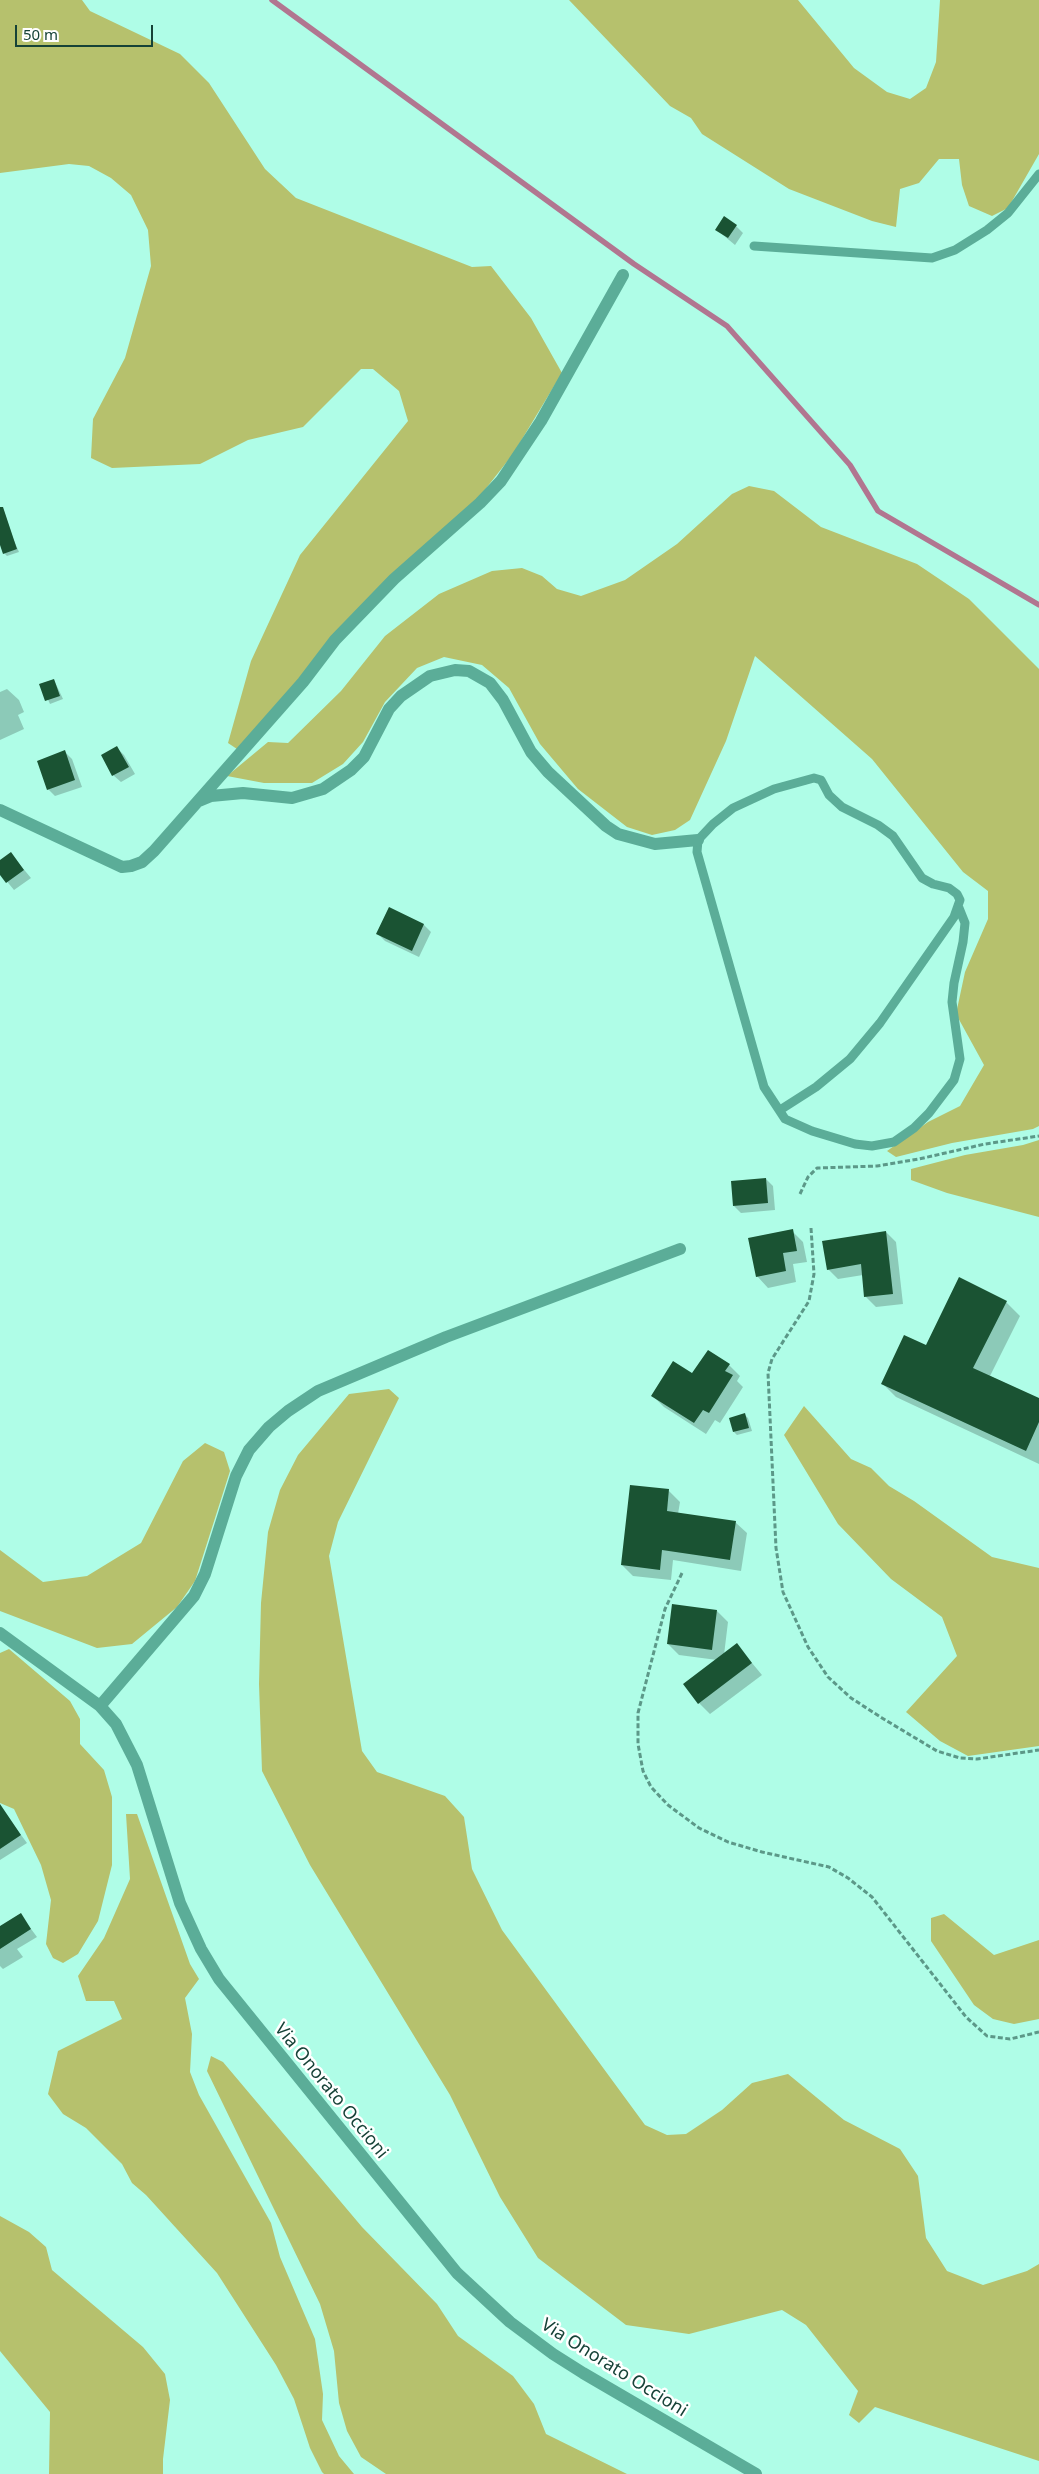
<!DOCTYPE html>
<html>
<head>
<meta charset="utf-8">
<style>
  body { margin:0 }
  #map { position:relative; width:1039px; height:2474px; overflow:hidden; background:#affde7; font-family:"Noto Sans",sans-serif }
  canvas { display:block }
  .scale { position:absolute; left:15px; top:25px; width:138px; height:22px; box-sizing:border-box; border:2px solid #164237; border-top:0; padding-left:6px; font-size:15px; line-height:18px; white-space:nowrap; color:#164237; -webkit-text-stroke:4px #fff; paint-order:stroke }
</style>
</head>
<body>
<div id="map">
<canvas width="1039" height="2474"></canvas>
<div class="scale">50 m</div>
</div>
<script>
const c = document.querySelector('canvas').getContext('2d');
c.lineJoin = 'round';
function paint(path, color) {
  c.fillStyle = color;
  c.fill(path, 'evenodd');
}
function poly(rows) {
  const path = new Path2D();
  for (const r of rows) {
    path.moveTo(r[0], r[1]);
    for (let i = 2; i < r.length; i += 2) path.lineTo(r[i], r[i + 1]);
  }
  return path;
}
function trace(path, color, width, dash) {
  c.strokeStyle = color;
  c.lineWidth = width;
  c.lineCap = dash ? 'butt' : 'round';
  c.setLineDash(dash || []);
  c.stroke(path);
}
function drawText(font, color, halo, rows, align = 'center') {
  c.font = font + ' "Noto Sans",sans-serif';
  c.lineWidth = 5;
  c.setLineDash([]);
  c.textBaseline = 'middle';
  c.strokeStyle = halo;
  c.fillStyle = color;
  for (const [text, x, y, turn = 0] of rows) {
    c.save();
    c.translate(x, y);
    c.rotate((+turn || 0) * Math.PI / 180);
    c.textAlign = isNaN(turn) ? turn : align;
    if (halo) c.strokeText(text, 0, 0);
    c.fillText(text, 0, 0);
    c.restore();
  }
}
const green = poly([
  [0,0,82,0,90,11,180,54,209,83,265,169,296,198,472,267,491,266,531,318,562,373,513,454,480,496,237,749,228,743,251,661,300,555,408,421,399,391,373,369,361,369,303,427,248,440,200,464,112,468,91,458,93,419,125,358,151,266,148,230,131,195,111,178,89,166,69,164,0,173],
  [569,0,798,0,854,68,887,92,910,99,926,88,936,62,940,0,1039,0,1039,154,1008,208,992,216,969,206,962,185,959,159,939,159,919,183,900,189,896,227,872,221,789,189,702,134,691,118,670,106],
  [749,486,774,491,821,527,917,564,969,599,1039,669,1039,1126,1033,1129,952,1143,896,1157,887,1151,928,1122,960,1106,984,1065,956,1014,965,972,988,919,988,891,963,872,872,759,755,656,726,741,690,820,675,830,652,835,627,827,578,789,540,744,509,688,482,665,444,657,417,668,385,702,363,742,343,764,312,783,264,783,227,776,268,742,288,743,341,691,385,636,439,594,492,571,522,568,542,576,557,589,581,596,625,580,677,544,732,494],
  [1039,1140,1039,1217,947,1193,911,1180,911,1169,965,1155,1023,1145],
  [389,1389,399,1398,338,1522,329,1556,362,1751,377,1772,445,1796,464,1817,472,1869,502,1930,645,2125,667,2135,686,2134,722,2110,752,2083,788,2074,844,2120,900,2149,918,2176,926,2238,947,2271,983,2285,1027,2271,1039,2264,1039,2461,875,2407,859,2423,849,2415,858,2391,806,2325,782,2310,689,2334,626,2325,538,2258,500,2197,450,2095,310,1865,262,1771,259,1684,261,1603,268,1532,280,1490,298,1455,349,1394],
  [804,1406,851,1459,871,1468,889,1486,914,1501,992,1557,1039,1568,1039,1746,968,1756,940,1741,906,1712,957,1656,942,1617,891,1579,838,1524,784,1435],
  [205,1443,224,1452,230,1471,195,1581,177,1607,132,1644,97,1648,0,1611,0,1550,43,1582,87,1576,141,1543,183,1461],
  [9,1649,70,1701,80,1719,80,1744,104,1770,112,1797,112,1865,98,1921,78,1954,63,1963,53,1958,46,1944,51,1900,41,1865,14,1809,0,1803,0,1653],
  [126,1814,137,1814,190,1964,199,1979,185,1998,192,2034,190,2072,199,2095,271,2223,280,2257,315,2339,323,2394,322,2420,339,2456,354,2474,324,2474,322,2472,310,2448,294,2399,276,2365,217,2273,146,2195,132,2183,122,2164,86,2128,63,2114,48,2094,58,2051,122,2019,114,2001,86,2001,78,1976,104,1938,130,1879],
  [944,1914,994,1955,1039,1940,1039,2019,1014,2024,993,2019,974,2005,931,1941,931,1918],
  [211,2056,223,2062,362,2227,437,2304,458,2336,513,2376,534,2404,546,2434,627,2474,386,2474,361,2457,347,2431,339,2403,334,2351,320,2304,207,2071],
  [0,2216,29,2232,46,2247,52,2270,143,2347,165,2374,170,2400,163,2459,163,2474,49,2474,50,2412,0,2351]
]);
const shadow = poly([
  [736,226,743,233,735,245,717,230],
  [11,534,19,552,7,556,4,553,0,537],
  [54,680,63,699,50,704,41,685],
  [7,689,19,700,24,712,18,715,24,729,0,740,0,692],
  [117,748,124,755,135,774,121,782,113,775],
  [65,752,72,759,82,787,55,796,48,789],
  [11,854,31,878,14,890,0,873,0,862],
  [389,908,424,925,431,932,419,957,385,941,377,933],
  [766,1179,773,1186,775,1210,741,1213,734,1206],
  [792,1231,803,1242,807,1262,793,1264,796,1282,768,1288,757,1276],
  [886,1232,896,1242,903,1304,876,1307,866,1297,863,1275,838,1279,828,1269],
  [1006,1302,1020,1316,990,1376,1039,1399,1039,1464,896,1397,882,1383,926,1347],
  [729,1365,740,1376,737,1381,743,1387,720,1423,715,1420,706,1434,664,1407,653,1396,693,1375],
  [745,1415,748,1418,752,1431,737,1435,734,1432],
  [668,1490,680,1502,678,1514,735,1522,747,1533,741,1571,673,1560,671,1580,633,1576,622,1565],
  [717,1611,728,1622,724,1655,737,1645,762,1675,710,1714,699,1703,717,1660,679,1655,668,1644],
  [4,1812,27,1843,0,1860,0,1815],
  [20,1914,37,1937,17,1949,23,1957,3,1969,0,1966,0,1927]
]);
const stream = poly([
  [272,0,634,264,727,326,850,465,878,511,1039,605]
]);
const building = poly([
  [724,216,737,225,728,238,715,230],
  [0,507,3,507,17,549,3,554,0,545],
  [54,679,60,696,45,701,39,684],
  [117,746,129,767,112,776,101,755],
  [65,750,75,780,47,790,37,761],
  [11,852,24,870,6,883,0,875,0,860],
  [389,907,424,924,412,951,376,934],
  [766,1178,768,1203,733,1206,731,1181],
  [793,1229,797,1251,783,1253,786,1271,756,1277,748,1238],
  [886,1231,893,1294,864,1297,861,1264,827,1270,822,1241],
  [959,1277,1007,1301,973,1368,1039,1398,1039,1422,1026,1451,881,1384,904,1335,926,1345],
  [708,1350,730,1364,725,1371,733,1375,709,1413,703,1410,694,1423,651,1396,673,1361,692,1373],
  [745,1413,749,1428,733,1432,729,1418],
  [630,1485,669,1489,667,1511,736,1521,730,1560,662,1550,660,1570,621,1565],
  [672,1604,717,1610,712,1650,667,1644],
  [737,1643,752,1663,698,1704,683,1684],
  [0,1804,21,1835,0,1849],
  [21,1913,31,1929,0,1949,0,1926]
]);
const path = poly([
  [800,1194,808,1177,817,1168,877,1166,919,1159,985,1144,1039,1136],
  [811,1228,814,1274,809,1301,772,1359,768,1373,776,1548,783,1592,808,1647,828,1677,851,1698,882,1718,937,1751,960,1758,977,1759,1039,1750],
  [682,1573,665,1609,638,1713,638,1744,643,1771,651,1787,668,1805,699,1828,728,1842,762,1852,829,1867,848,1878,872,1897,966,2017,987,2036,1010,2039,1039,2032]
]);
const service = poly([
  [754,246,932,258,955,250,987,230,1008,213,1039,174],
  [780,1110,816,1087,850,1059,880,1023,954,917,960,900,957,894,949,888,933,884,922,878,893,836,878,825,842,807,829,795,821,780,814,778,774,789,733,808,713,824,698,840,697,852,764,1087,785,1119,812,1131,855,1144,872,1146,894,1142,914,1128,929,1113,954,1080,960,1059,952,1002,954,983,963,942,965,923,959,908]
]);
const minor = poly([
  [199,801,211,796,243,793,292,798,323,789,351,770,364,757,389,709,401,696,430,676,455,670,469,671,490,683,503,700,531,752,548,772,606,826,618,834,655,844,698,840],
  [0,810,122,867,131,866,142,862,154,851,303,682,335,640,394,579,480,503,501,481,541,421,623,275],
  [0,1633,100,1706,116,1724,137,1765,180,1903,201,1949,219,1979,457,2273,510,2322,553,2354,583,2373,756,2474],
  [100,1706,194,1596,205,1574,236,1476,249,1450,269,1427,288,1411,318,1391,446,1337,680,1249]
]);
const streetNames = [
  ["Via Onorato Occioni",331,2091,51],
  ["Via Onorato Occioni",614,2368,32]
];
paint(green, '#b6c16d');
paint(shadow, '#0003');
trace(stream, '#b17690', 5.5);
paint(building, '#1a5333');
trace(path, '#5c9888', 3, [5, 2.5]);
trace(service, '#5bad98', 9);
trace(minor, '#5bad98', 12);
drawText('18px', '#164237', '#fff', streetNames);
</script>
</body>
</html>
